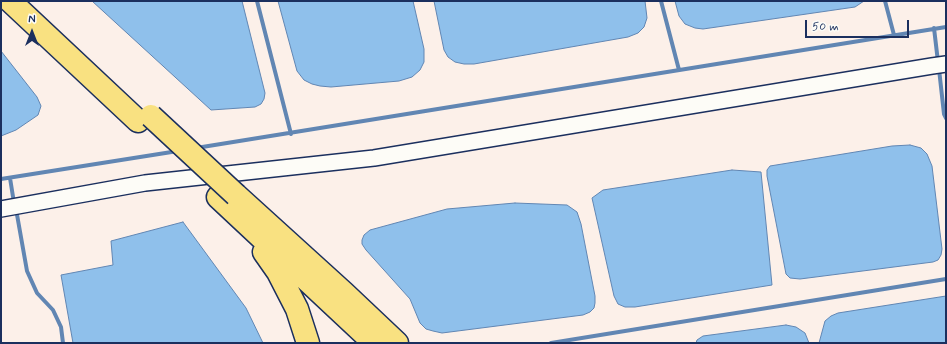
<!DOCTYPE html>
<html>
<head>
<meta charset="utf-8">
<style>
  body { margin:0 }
  #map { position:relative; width:947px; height:344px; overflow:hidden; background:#fcf0e9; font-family:Mynerve,sans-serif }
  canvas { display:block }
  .frame { position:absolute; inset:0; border:2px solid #1b2f5e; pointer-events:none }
  .north { position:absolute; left:12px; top:12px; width:40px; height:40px; -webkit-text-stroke:3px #fdfcf7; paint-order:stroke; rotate:0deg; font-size:11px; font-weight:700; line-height:16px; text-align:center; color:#1b2f5e }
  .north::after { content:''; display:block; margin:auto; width:14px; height:18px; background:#1b2f5e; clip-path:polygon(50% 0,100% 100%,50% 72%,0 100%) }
  .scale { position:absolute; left:805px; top:20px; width:104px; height:18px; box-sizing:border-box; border:2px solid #1b2f5e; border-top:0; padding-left:5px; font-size:12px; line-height:14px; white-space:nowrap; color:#1b2f5e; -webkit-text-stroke:3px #fdfcf7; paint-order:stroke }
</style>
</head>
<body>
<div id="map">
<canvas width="947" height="344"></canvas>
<div class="frame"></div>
<div class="north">N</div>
<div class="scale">50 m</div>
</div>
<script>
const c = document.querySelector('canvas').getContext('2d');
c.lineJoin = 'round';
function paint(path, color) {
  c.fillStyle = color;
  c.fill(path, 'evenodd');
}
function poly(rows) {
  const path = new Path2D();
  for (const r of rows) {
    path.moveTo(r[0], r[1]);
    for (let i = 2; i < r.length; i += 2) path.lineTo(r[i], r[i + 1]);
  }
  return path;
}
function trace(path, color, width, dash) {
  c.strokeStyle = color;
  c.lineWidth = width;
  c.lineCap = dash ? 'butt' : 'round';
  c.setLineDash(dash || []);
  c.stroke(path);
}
const water = poly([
  [92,1,242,1,265,93,264,99,261,104,255,107,211,110,92,1],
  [278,1,413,1,424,49,424,62,420,70,412,77,399,81,331,87,320,86,312,84,304,80,297,71,278,1],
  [434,1,645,1,647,18,644,27,638,33,628,37,474,64,464,64,455,62,448,57,444,50,434,1],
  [675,1,864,1,855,7,703,29,695,28,685,24,679,16,675,1],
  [1,51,37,97,41,106,38,115,16,130,1,136,1,51],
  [910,145,921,148,927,154,932,166,942,249,941,255,938,260,933,262,800,279,790,278,786,274,767,176,767,170,770,166,892,146,910,145],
  [732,170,761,172,772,285,635,307,625,307,618,304,614,296,592,198,603,190,732,170],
  [515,203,567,205,577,212,581,224,595,296,595,303,594,308,590,312,583,315,442,333,433,331,426,329,420,323,410,299,366,250,362,244,362,240,364,235,370,230,447,209,515,203],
  [183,222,246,308,263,343,73,343,61,275,113,265,111,241,183,222],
  [946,296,946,343,819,343,825,321,831,316,838,313,946,296],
  [786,325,796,327,805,333,809,343,696,343,697,340,703,336,786,325]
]);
const stream = poly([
  [257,1,291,134],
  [661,1,679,70],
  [885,1,894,35],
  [934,28,938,62],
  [939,69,944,114,946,118],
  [196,148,946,27],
  [10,178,14,203],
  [1,179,178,151],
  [16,209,27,271,37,293,53,310,61,327,63,343],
  [551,343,946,279]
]);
const minor = poly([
  [1,209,145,183,374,158,932,66,946,64]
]);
const highway = poly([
  [10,1,138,121],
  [236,195,344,293,397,343],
  [218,197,374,343],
  [264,252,278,272,297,309,308,343]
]);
const highwayBridge = poly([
  [151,116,236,195]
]);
paint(water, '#8fc0eb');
trace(water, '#6186b3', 1);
trace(stream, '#6186b3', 4);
trace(minor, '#1b2f5e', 18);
trace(highway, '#1b2f5e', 25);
trace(minor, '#fdfcf7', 15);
trace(highway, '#f9e181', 22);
trace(highwayBridge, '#1b2f5e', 25, []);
trace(highwayBridge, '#f9e181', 22);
</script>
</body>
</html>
